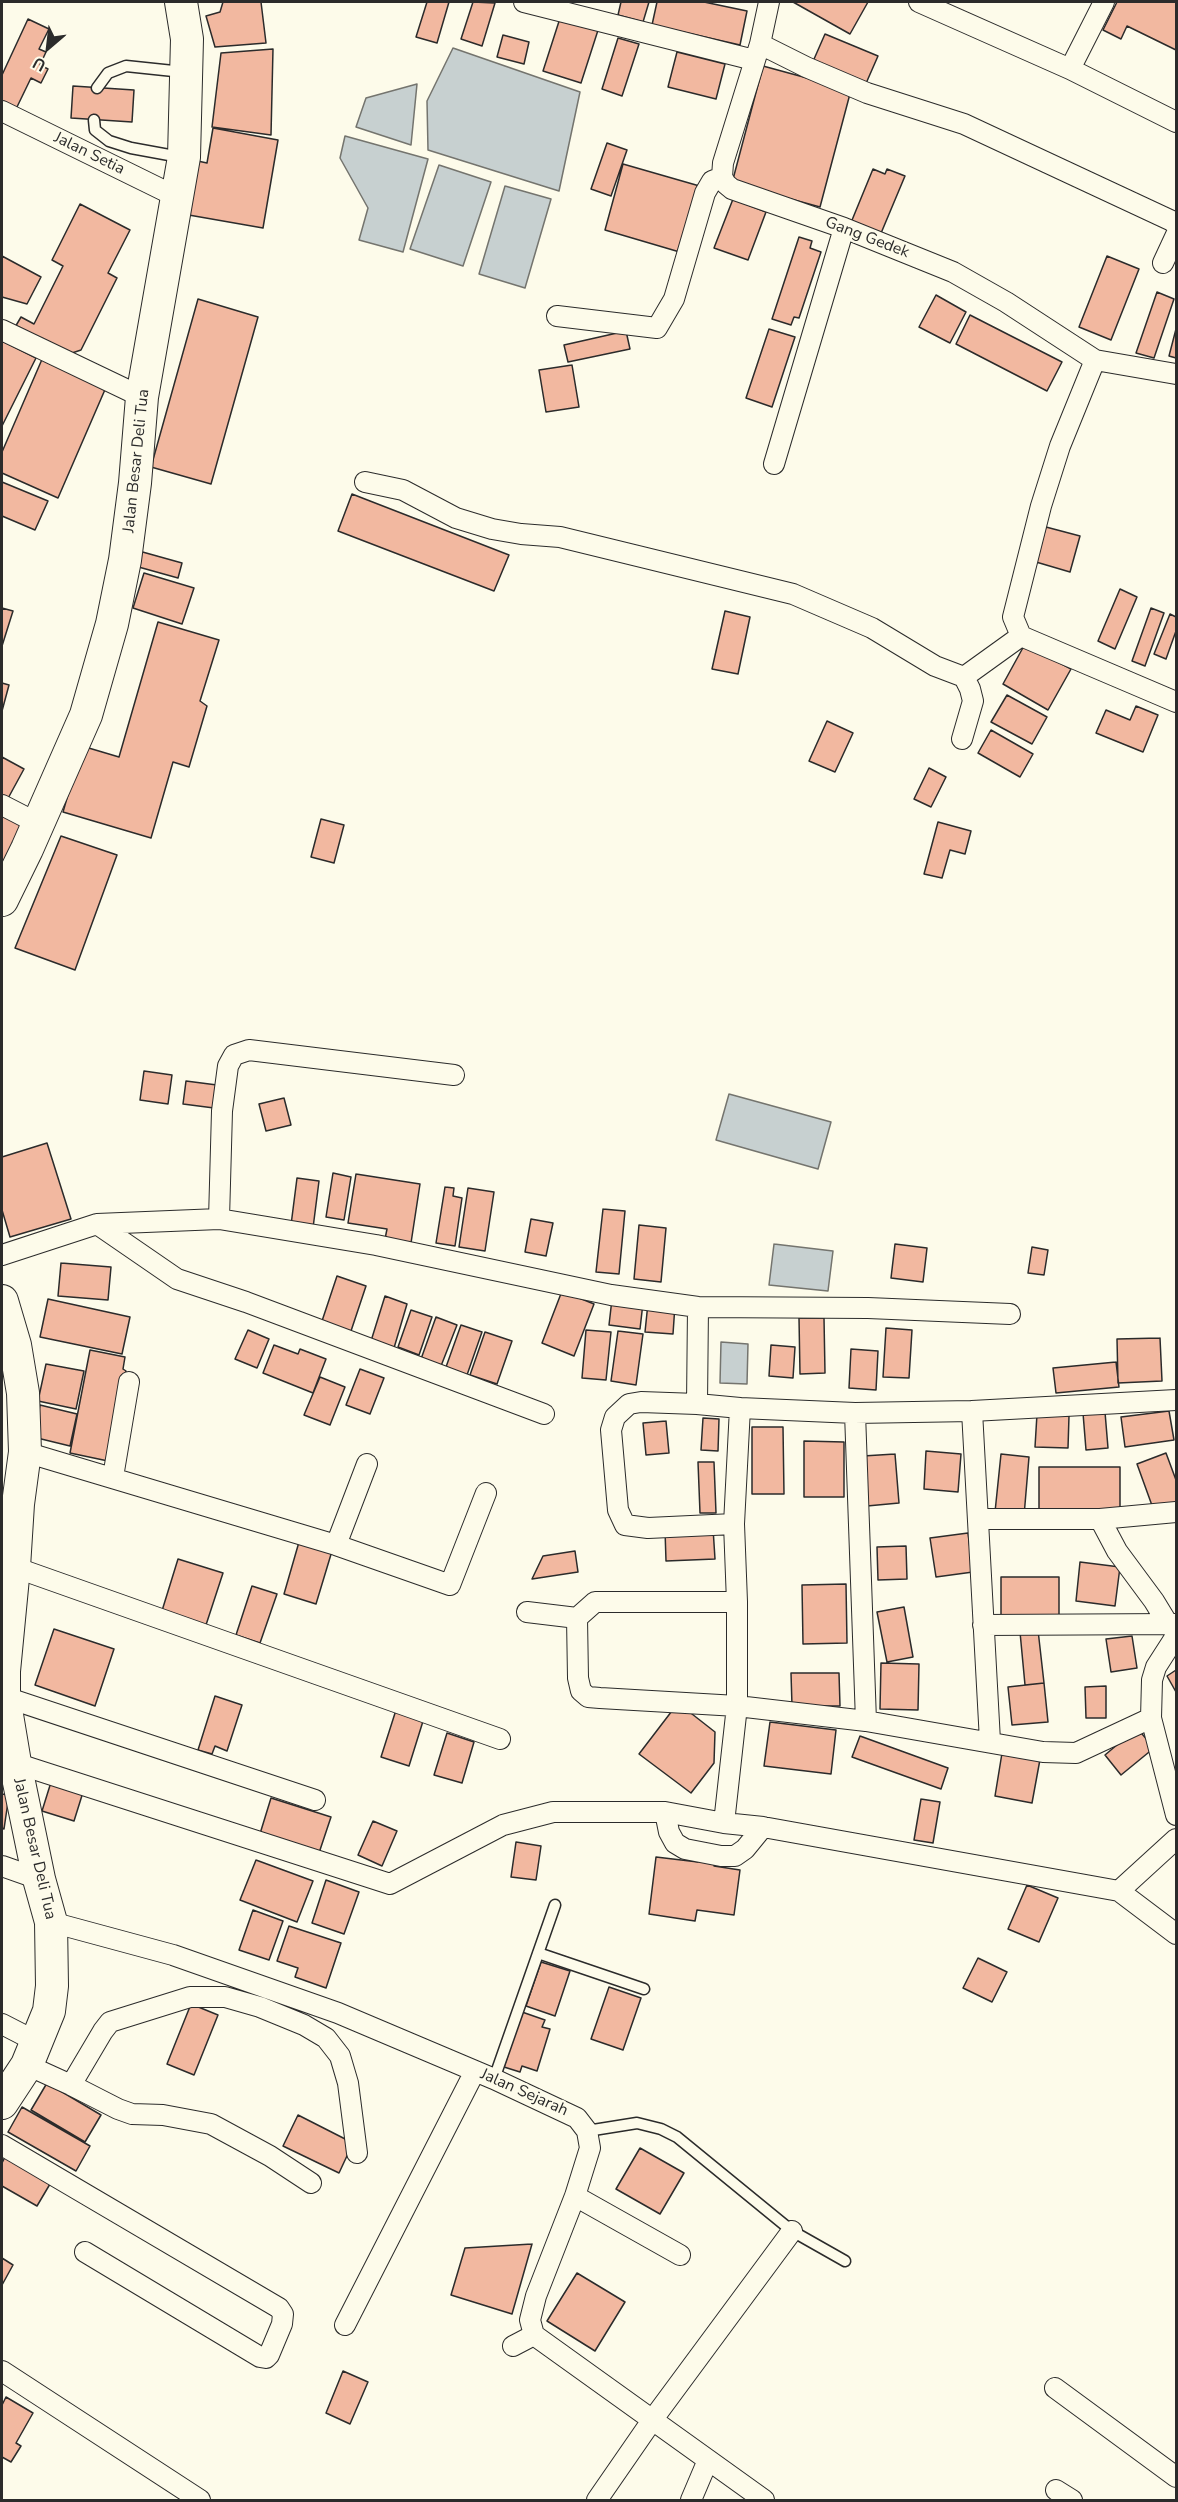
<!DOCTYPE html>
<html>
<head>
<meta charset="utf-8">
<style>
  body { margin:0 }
  #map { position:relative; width:1178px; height:2502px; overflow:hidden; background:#fdfbea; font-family:"Nunito Sans",sans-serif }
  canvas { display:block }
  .frame { position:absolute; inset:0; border:3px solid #2b2b2b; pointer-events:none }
  .north { position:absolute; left:18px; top:18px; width:60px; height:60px; -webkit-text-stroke:4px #fdfbea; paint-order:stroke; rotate:208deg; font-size:16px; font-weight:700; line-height:24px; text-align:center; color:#2b2b2b }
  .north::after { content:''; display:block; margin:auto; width:21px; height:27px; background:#2b2b2b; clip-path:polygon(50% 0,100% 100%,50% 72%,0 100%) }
</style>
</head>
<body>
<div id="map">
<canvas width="1178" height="2502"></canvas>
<div class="frame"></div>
<div class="north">U</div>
</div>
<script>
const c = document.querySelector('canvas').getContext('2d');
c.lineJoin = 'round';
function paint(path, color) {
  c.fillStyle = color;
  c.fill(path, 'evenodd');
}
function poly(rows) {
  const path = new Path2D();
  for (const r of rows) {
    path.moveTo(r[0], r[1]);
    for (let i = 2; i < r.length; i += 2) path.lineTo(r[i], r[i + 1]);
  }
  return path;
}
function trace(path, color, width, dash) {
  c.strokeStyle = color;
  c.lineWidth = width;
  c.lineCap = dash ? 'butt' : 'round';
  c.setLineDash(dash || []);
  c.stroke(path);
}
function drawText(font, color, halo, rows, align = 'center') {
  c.font = font + ' "Nunito Sans",sans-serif';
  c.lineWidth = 4.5;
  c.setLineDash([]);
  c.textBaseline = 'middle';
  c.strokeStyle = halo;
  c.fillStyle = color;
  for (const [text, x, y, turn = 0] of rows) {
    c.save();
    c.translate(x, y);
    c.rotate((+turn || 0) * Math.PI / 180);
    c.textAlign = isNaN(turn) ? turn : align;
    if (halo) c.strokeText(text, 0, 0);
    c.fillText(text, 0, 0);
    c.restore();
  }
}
const water = poly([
  [453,48,580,92,559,191,428,150,427,101,453,48],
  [417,84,411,145,356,127,366,98,417,84],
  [345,136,428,159,403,252,359,240,368,208,340,158,345,136],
  [439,165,491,182,463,266,410,249,439,165],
  [505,186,551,199,525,288,479,274,505,186],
  [729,1094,831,1122,818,1169,716,1140,729,1094],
  [774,1244,833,1251,828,1291,769,1285,774,1244],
  [721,1342,748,1344,747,1384,720,1383,721,1342]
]);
const building = poly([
  [223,2,261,2,266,43,215,47,206,16,220,12,223,2],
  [427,2,449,2,437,43,416,37,427,2],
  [473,2,495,3,482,46,461,39,473,2],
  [621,2,649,2,643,22,618,15,621,2],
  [657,2,704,2,747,11,740,45,652,25,657,2],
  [793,2,868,2,850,34,793,2],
  [1117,2,1176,2,1176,50,1127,26,1121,39,1103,30,1117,2],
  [562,12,600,24,581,83,543,71,562,12],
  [28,19,49,29,39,49,46,52,40,65,48,69,41,83,31,78,16,109,2,102,2,75,28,19],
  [825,34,878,56,864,88,811,66,825,34],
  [503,35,529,42,524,64,497,57,503,35],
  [618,38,639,44,622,96,602,89,618,38],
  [273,49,271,135,212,127,221,53,273,49],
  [677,52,725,64,716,99,668,87,677,52],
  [763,66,851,90,820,207,732,183,763,66],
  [73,86,134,90,132,122,71,118,73,86],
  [213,128,278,140,263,228,183,214,193,160,207,163,213,128],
  [607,143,627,150,611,196,591,189,607,143],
  [623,164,703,187,683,253,605,230,623,164],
  [873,169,885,174,887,169,905,176,879,238,850,225,873,169],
  [733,199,766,212,748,260,714,248,733,199],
  [80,204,130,230,108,273,117,278,81,350,66,355,14,329,21,317,34,324,63,266,52,260,80,204],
  [799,237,812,241,810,248,821,252,799,318,794,317,791,325,772,319,799,237],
  [2,256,41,277,27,304,2,297,2,256],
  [1107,256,1139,269,1111,340,1079,327,1107,256],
  [1157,292,1174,299,1154,358,1136,353,1157,292],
  [936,295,966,312,950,343,919,327,936,295],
  [198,299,258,317,211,484,151,467,198,299],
  [970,315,1062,362,1047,391,956,344,970,315],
  [769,329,795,337,772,407,746,398,769,329],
  [1176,329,1176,358,1169,356,1176,329],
  [626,331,630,349,568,362,564,345,626,331],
  [2,341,36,358,2,426,2,341],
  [43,357,107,385,58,498,2,473,2,452,43,357],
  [572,365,579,407,546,412,539,370,572,365],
  [2,482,48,501,35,530,2,516,2,482],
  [352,494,509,555,494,591,338,531,352,494],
  [1046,527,1080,536,1070,572,1036,562,1046,527],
  [139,551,182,563,178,578,135,566,139,551],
  [144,573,194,588,182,624,133,608,144,573],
  [1120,589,1137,597,1115,649,1098,641,1120,589],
  [2,608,13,611,2,646,2,608],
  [1151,608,1164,613,1145,666,1132,661,1151,608],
  [725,611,750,617,738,674,712,669,725,611],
  [1170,614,1176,617,1176,631,1166,659,1154,654,1170,614],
  [158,622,219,640,200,701,207,706,189,767,173,762,151,838,63,812,82,746,119,757,158,622],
  [1025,644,1071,669,1048,710,1003,684,1025,644],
  [2,683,9,685,2,711,2,683],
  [1007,695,1047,717,1032,744,991,722,1007,695],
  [1136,706,1158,715,1143,752,1096,733,1106,710,1130,720,1136,706],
  [827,721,853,733,835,772,809,761,827,721],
  [991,730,1033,754,1020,777,978,753,991,730],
  [2,757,24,769,6,802,2,800,2,757],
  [929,768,946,777,931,807,914,799,929,768],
  [2,812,28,825,2,873,2,812],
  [321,819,344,825,334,863,311,857,321,819],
  [938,822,971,831,965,854,950,850,942,878,924,874,938,822],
  [61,836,117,855,75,970,15,948,61,836],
  [144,1071,172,1075,168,1104,140,1100,144,1071],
  [186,1081,217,1085,214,1108,183,1104,186,1081],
  [284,1098,291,1125,266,1131,259,1104,284,1098],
  [47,1143,71,1219,10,1237,2,1210,2,1157,47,1143],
  [333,1173,351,1177,344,1220,326,1217,333,1173],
  [356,1174,420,1184,411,1243,385,1239,387,1229,348,1223,356,1174],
  [297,1178,319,1181,313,1228,291,1225,297,1178],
  [445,1187,454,1188,453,1196,462,1198,455,1246,436,1243,445,1187],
  [468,1188,494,1192,485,1251,459,1247,468,1188],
  [603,1209,625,1211,619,1274,596,1272,603,1209],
  [531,1219,553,1223,546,1256,525,1252,531,1219],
  [639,1225,666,1228,661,1282,634,1279,639,1225],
  [895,1244,927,1248,923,1282,891,1278,895,1244],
  [1032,1247,1048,1250,1044,1275,1028,1273,1032,1247],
  [61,1263,111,1267,108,1300,58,1296,61,1263],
  [337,1276,366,1286,349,1337,320,1327,337,1276],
  [562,1291,594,1304,574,1356,542,1343,562,1291],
  [385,1296,407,1304,394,1348,371,1341,385,1296],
  [48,1299,130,1317,122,1354,40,1337,48,1299],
  [612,1299,643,1303,640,1329,609,1325,612,1299],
  [648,1303,675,1305,673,1334,645,1332,648,1303],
  [411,1310,432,1317,419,1355,398,1347,411,1310],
  [436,1317,457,1325,441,1366,421,1359,436,1317],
  [799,1318,824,1318,825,1373,800,1374,799,1318],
  [461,1325,482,1332,467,1375,446,1367,461,1325],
  [886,1328,912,1330,909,1378,883,1377,886,1328],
  [248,1330,269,1339,257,1368,235,1359,248,1330],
  [586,1330,611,1332,606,1380,582,1378,586,1330],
  [618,1331,643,1334,636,1385,611,1381,618,1331],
  [485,1332,512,1341,497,1384,470,1375,485,1332],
  [1160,1338,1162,1381,1118,1383,1117,1339,1160,1338],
  [274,1345,298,1354,300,1349,326,1359,313,1393,263,1373,274,1345],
  [771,1345,795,1347,793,1378,769,1376,771,1345],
  [851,1349,878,1351,876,1390,849,1388,851,1349],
  [90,1350,125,1357,123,1369,126,1371,108,1461,70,1453,90,1350],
  [1116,1362,1119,1387,1056,1393,1053,1368,1116,1362],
  [46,1364,84,1371,76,1409,38,1401,46,1364],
  [360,1369,384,1378,370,1414,346,1405,360,1369],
  [320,1377,345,1387,330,1425,304,1415,320,1377],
  [40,1405,77,1414,70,1446,33,1437,40,1405],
  [1169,1411,1174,1440,1125,1447,1121,1417,1169,1411],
  [1105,1412,1108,1448,1086,1450,1083,1413,1105,1412],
  [1037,1414,1069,1416,1068,1448,1035,1447,1037,1414],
  [703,1418,719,1419,718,1451,701,1450,703,1418],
  [666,1421,669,1453,646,1455,643,1423,666,1421],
  [752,1427,783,1427,784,1494,752,1494,752,1427],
  [804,1441,844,1442,844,1497,804,1497,804,1441],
  [926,1451,961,1454,958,1492,924,1489,926,1451],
  [1166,1453,1176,1480,1176,1502,1154,1511,1137,1464,1166,1453],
  [895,1454,899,1503,867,1506,863,1456,895,1454],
  [1001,1454,1029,1457,1024,1516,995,1512,1001,1454],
  [698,1462,714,1462,716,1513,700,1513,698,1462],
  [1039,1467,1120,1467,1120,1511,1039,1510,1039,1467],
  [713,1528,715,1559,666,1561,665,1530,713,1528],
  [968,1533,973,1572,936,1577,930,1538,968,1533],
  [299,1542,332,1551,316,1604,284,1594,299,1542],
  [906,1546,907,1579,878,1580,877,1547,906,1546],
  [575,1551,578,1572,532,1579,543,1556,575,1551],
  [178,1559,223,1573,205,1628,161,1614,178,1559],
  [1080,1562,1120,1567,1115,1606,1076,1601,1080,1562],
  [1001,1577,1059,1577,1059,1615,1001,1615,1001,1577],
  [846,1584,847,1643,803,1644,802,1585,846,1584],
  [252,1586,277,1594,260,1643,236,1635,252,1586],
  [904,1607,913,1657,887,1662,877,1612,904,1607],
  [54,1629,114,1649,95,1706,35,1685,54,1629],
  [1038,1630,1044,1683,1025,1685,1020,1632,1038,1630],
  [1132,1636,1137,1668,1111,1672,1106,1639,1132,1636],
  [881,1663,919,1664,918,1710,880,1709,881,1663],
  [1176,1670,1176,1692,1167,1676,1176,1670],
  [791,1673,839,1673,840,1706,792,1706,791,1673],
  [1044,1683,1048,1722,1012,1725,1008,1687,1044,1683],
  [1106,1686,1106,1718,1086,1718,1085,1687,1106,1686],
  [215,1696,242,1705,227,1751,215,1746,212,1754,198,1750,215,1696],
  [678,1703,715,1732,714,1763,691,1793,639,1754,678,1703],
  [396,1710,424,1718,409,1766,381,1757,396,1710],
  [770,1722,836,1730,831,1774,764,1766,770,1722],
  [1137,1728,1154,1748,1121,1775,1105,1755,1137,1728],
  [447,1733,474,1742,462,1783,434,1775,447,1733],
  [860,1736,948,1768,941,1789,852,1757,860,1736],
  [1003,1747,1041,1754,1032,1803,995,1796,1003,1747],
  [52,1779,84,1789,74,1821,42,1811,52,1779],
  [2,1794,9,1795,4,1829,2,1828,2,1794],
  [271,1798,331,1817,318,1856,259,1837,271,1798],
  [921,1799,940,1802,933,1843,914,1840,921,1799],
  [373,1821,397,1831,382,1866,358,1855,373,1821],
  [516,1842,541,1846,536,1880,511,1877,516,1842],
  [699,1856,716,1858,714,1866,740,1870,734,1915,697,1910,695,1921,649,1914,656,1857,698,1862,699,1856],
  [256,1860,313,1881,297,1922,240,1900,256,1860],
  [326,1880,359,1892,344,1934,312,1923,326,1880],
  [1027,1885,1058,1898,1039,1942,1008,1929,1027,1885],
  [253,1910,283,1921,269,1960,239,1950,253,1910],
  [289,1926,341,1943,326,1988,295,1977,298,1968,277,1961,289,1926],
  [978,1958,1007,1972,992,2002,963,1988,978,1958],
  [541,1962,570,1971,555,2016,526,2006,541,1962],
  [609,1987,641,1998,623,2050,591,2039,609,1987],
  [191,2004,218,2015,194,2075,167,2064,191,2004],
  [522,2012,545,2020,542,2027,550,2029,537,2071,522,2066,520,2072,504,2067,522,2012],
  [47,2083,101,2115,85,2142,31,2110,47,2083],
  [22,2107,90,2146,76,2171,8,2132,22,2107],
  [298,2115,353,2143,339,2173,283,2146,298,2115],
  [640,2148,684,2173,660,2214,616,2189,640,2148],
  [5,2157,50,2184,37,2206,2,2186,2,2163,5,2157],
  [532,2244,512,2314,451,2295,465,2248,532,2244],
  [2,2258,13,2265,2,2285,2,2258],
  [577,2273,625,2302,595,2351,547,2321,577,2273],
  [343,2371,368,2382,350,2424,326,2413,343,2371],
  [6,2397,33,2413,16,2443,21,2446,11,2462,2,2457,2,2405,6,2397]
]);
const lane = poly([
  [97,88,108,73,126,66,183,72],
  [94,120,95,130,109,141,131,148,180,157],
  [538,1953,644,1989],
  [494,2079,555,1905],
  [587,2131,637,2123,661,2129,677,2137,792,2231,845,2261]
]);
const street = poly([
  [524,2,754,60],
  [769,2,760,44,723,163,722,177,726,184,732,189,844,228,953,272,1006,302,1095,360,1176,374],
  [919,2,1070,69,1176,122],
  [760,44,806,67,867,93,964,124,1172,221,1176,225],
  [1070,69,1104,2],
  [2,111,177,197],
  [1163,263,1176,235],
  [557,316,657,328,674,299,705,193,712,181,722,177],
  [2,330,142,397],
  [1095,360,1060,446,1041,506,1013,617,1021,636,1176,702],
  [774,464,844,228],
  [365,482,403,490,456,518,492,529,521,534,560,537,793,594,872,628,935,666,964,677,1021,636],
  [962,739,973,701,970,689,964,677],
  [2,805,37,823],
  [219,1219,222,1111,228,1066,234,1055,249,1050,454,1075],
  [97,1224,177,1279,246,1302,544,1414],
  [2,1255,97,1224,219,1219,376,1245,611,1295,698,1307,868,1308,1010,1314],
  [697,1404,698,1307],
  [972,1411,1176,1400],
  [855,1413,866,1721],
  [25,1452,336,1545,450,1585,486,1493],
  [113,1477,129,1382],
  [979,1519,1100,1519,1176,1512],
  [1100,1519,1117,1551,1154,1601,1168,1624],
  [734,1524,648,1528,625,1525,618,1510,611,1430,615,1417,629,1404,641,1402,697,1404,740,1408],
  [336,1545,367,1464],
  [14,1567,500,1739],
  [737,1602,595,1602,577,1618,578,1678,581,1691,588,1697,600,1698,737,1706,866,1721,1043,1752,1076,1753,1151,1718],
  [527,1612,577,1618],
  [983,1625,1176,1624],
  [1176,1631,1174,1639,1156,1667,1152,1680,1151,1718,1176,1815],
  [2,1696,315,1800],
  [15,1763,390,1884,503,1825,553,1812,665,1812,724,1823,763,1827,1119,1891,1176,1934],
  [665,1812,669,1832,675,1843,685,1849,721,1856,735,1856,745,1849,763,1827],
  [724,1823,737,1706,737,1602,734,1524,740,1408,855,1413,972,1411,990,1741],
  [2,1866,39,1879],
  [1119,1891,1176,1839],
  [51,1922,173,1955,338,2013,494,2079,577,2118,587,2131,590,2148,575,2196,536,2296,530,2320,534,2335,764,2500],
  [2,2024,37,2042],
  [27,2065,71,2085,118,2109,132,2114,163,2115,211,2124,270,2156,311,2183],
  [71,2085,103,2031,110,2022,190,1997,225,1997,260,2007,304,2025,326,2038,340,2056,348,2083,357,2153],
  [2,2145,279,2308,283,2314,282,2324,269,2355,266,2358,260,2357,85,2252],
  [575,2196,680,2255],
  [345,2325,475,2071],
  [513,2346,534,2335],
  [2,2371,200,2500],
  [1055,2388,1176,2477],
  [1056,2490,1072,2500],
  [597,2500,653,2419,792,2231],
  [691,2500,708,2460]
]);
const primary = poly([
  [2,900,27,849,86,715,112,624,125,560,135,483,142,397,184,157,187,39,181,2],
  [2,1301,15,1345,23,1393,25,1452,18,1504,14,1567,4,1671,4,1697,15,1763,39,1879,51,1922,52,1986,49,2011,27,2065,2,2103]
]);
const streetNames = [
  ["Jalan Setia",89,154,26],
  ["Gang Gedek",867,238,21],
  ["Jalan Besar Deli Tua",137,461,-84],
  ["Jalan Besar Deli Tua",34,1849,77],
  ["Jalan Sejarah",524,2093,24]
];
paint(water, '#c7d0d0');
trace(water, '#74746e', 1.5);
paint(building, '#f2b8a0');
trace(building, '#2b2b2b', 1.5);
trace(lane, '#2b2b2b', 13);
trace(street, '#2b2b2b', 22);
trace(primary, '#2b2b2b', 34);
trace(lane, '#fdfbea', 10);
trace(street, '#fdfbea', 20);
trace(primary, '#fdfbea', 32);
drawText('16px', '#2b2b2b', '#fdfbea', streetNames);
</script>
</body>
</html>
